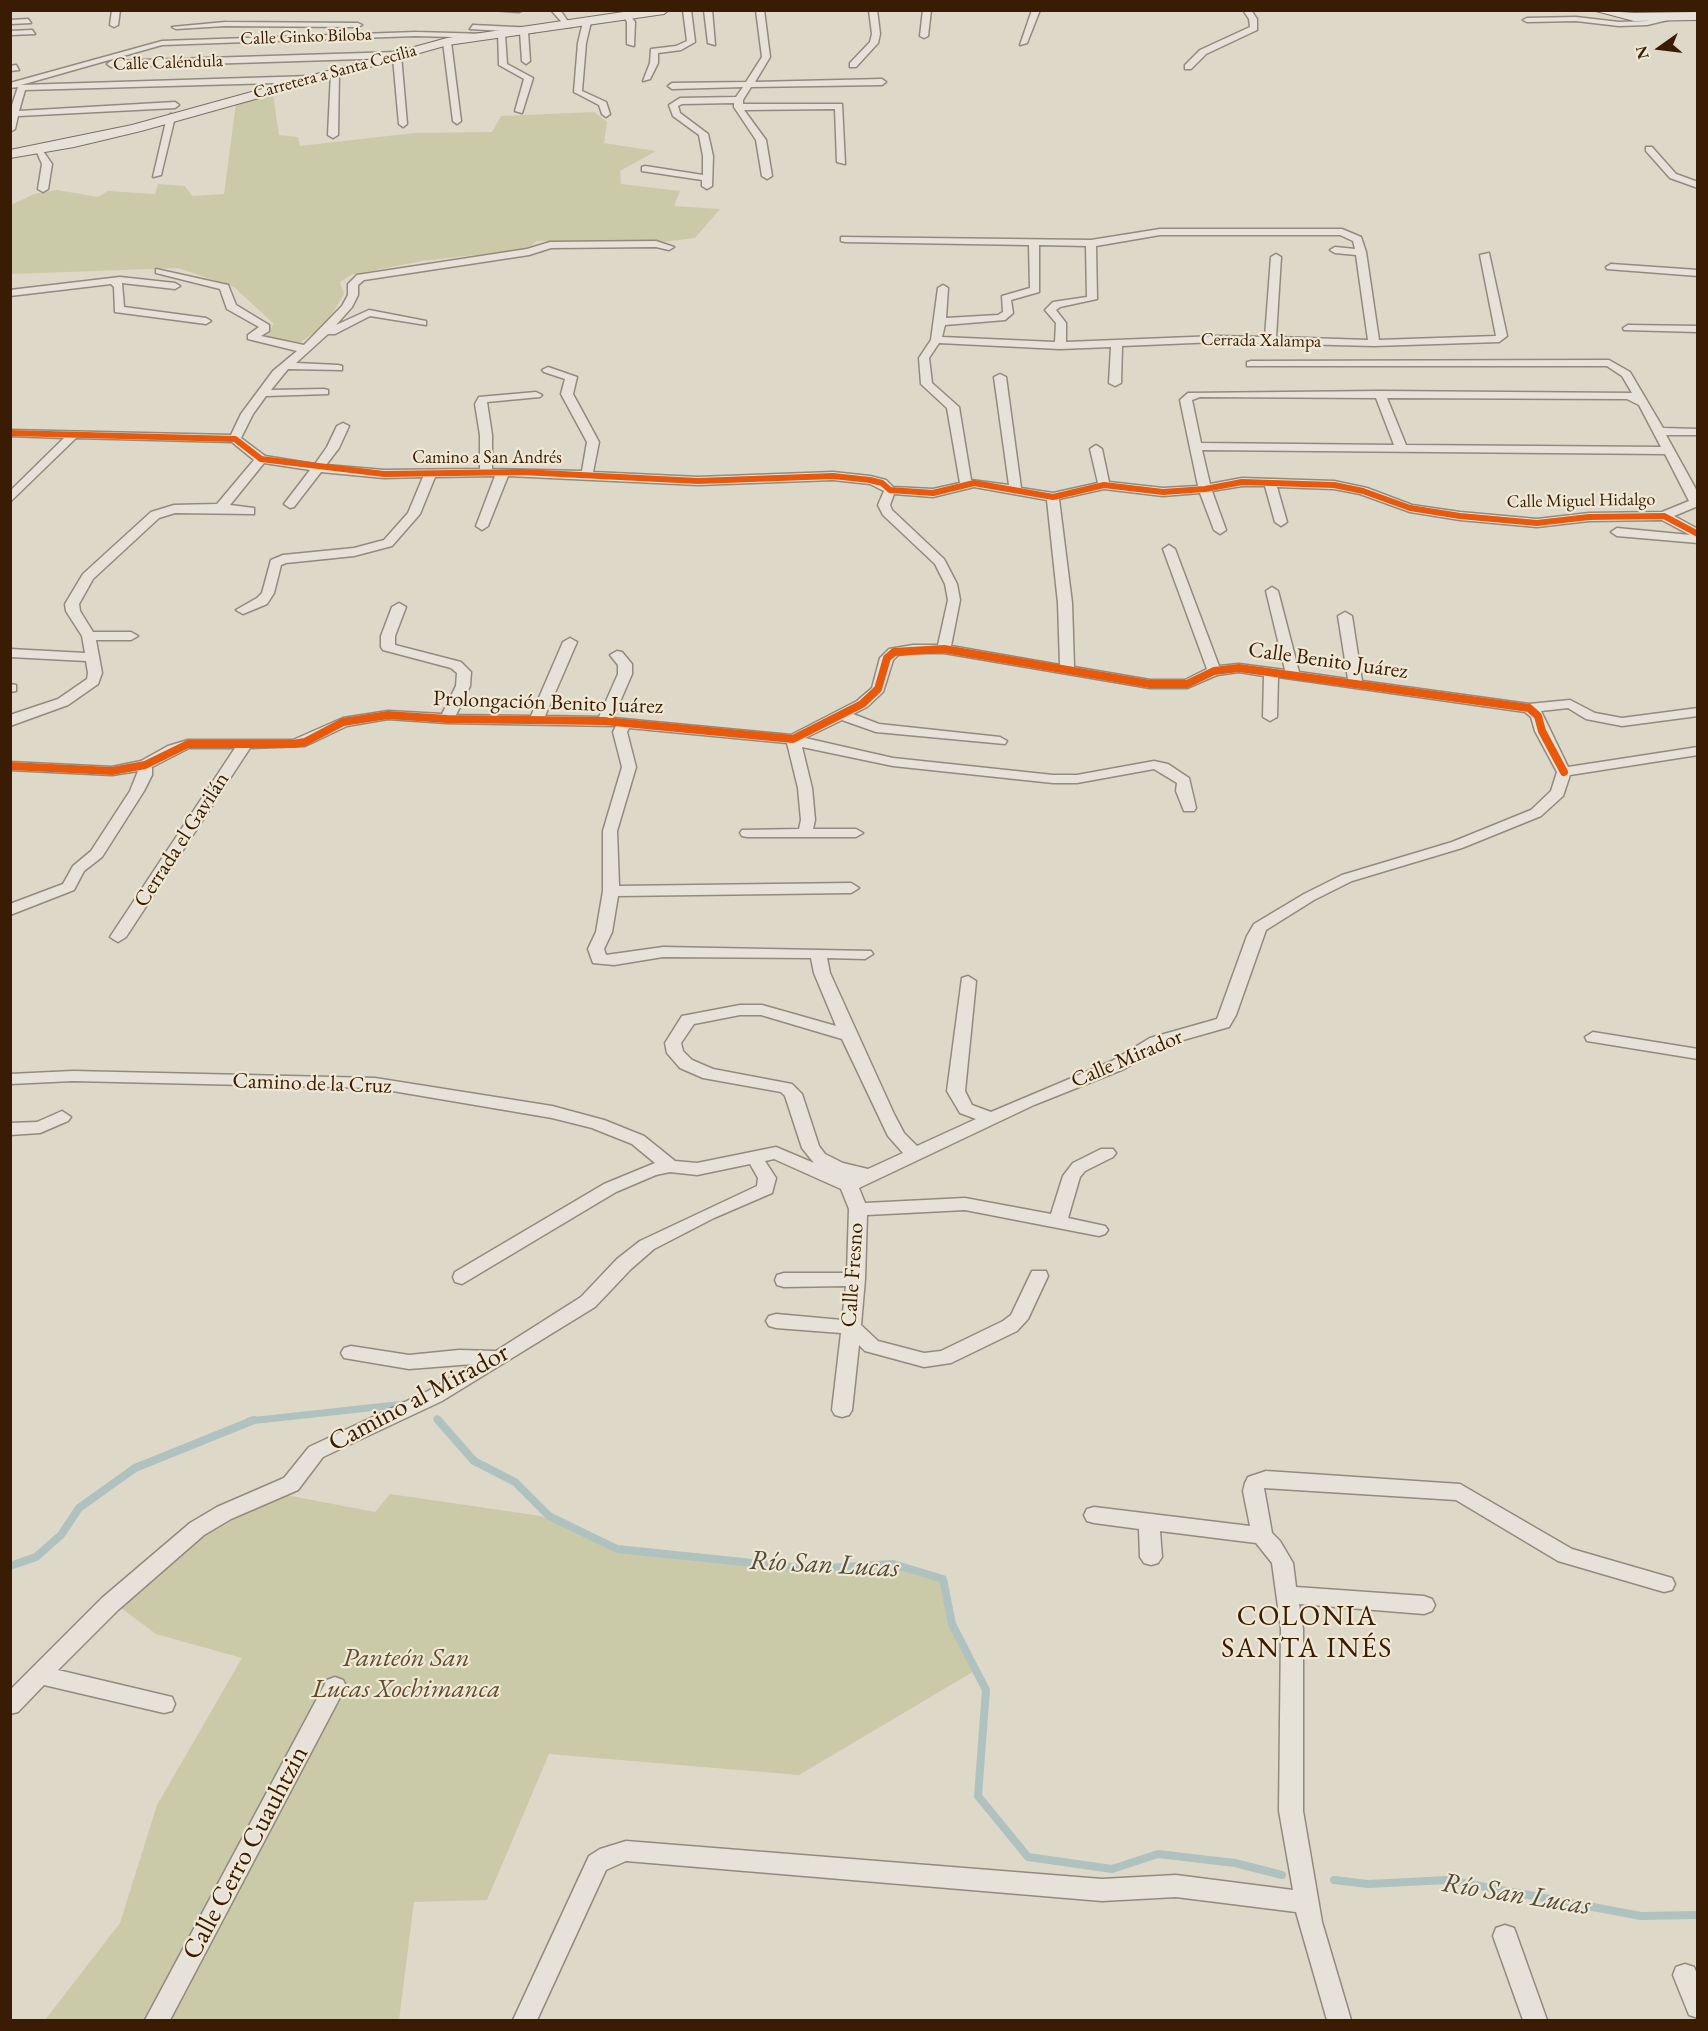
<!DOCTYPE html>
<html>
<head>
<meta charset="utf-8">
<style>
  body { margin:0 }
  #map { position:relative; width:1708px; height:2031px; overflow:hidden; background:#ded8c8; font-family:"EB Garamond",serif }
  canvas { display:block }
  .frame { position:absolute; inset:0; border:12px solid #391c03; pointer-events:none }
  .north { position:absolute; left:1630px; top:18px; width:60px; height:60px; -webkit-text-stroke:4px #efe8d5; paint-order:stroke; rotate:256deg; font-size:16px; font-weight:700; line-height:24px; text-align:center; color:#391c03 }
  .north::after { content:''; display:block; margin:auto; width:21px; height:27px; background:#391c03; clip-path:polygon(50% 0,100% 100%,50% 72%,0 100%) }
</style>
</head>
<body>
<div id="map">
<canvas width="1708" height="2031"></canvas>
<div class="frame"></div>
<div class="north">N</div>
</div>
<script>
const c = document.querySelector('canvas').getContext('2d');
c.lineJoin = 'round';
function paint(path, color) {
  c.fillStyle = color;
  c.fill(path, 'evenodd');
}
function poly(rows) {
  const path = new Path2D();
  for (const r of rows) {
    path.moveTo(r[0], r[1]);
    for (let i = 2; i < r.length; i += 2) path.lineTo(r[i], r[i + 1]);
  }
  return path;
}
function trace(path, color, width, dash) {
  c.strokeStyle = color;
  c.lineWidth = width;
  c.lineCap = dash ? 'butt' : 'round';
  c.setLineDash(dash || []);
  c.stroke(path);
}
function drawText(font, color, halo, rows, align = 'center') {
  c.font = font + ' "EB Garamond",serif';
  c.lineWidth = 4.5;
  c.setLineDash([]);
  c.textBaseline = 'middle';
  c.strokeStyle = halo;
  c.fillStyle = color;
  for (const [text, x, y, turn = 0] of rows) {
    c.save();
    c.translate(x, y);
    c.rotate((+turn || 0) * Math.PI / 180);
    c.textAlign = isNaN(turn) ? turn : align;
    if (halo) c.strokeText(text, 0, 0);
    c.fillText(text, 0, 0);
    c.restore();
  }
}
const green = poly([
  [273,94,279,135,298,137,300,146,414,133,492,132,501,116,594,112,607,122,604,143,656,151,620,171,621,184,680,191,674,206,720,209,695,238,663,242,536,241,529,249,422,261,351,275,340,282,344,294,326,324,300,343,265,336,274,324,234,287,178,268,11,274,11,205,34,194,57,190,98,197,108,191,155,194,158,184,185,186,192,196,224,194,236,103],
  [390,1494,541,1516,617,1549,811,1569,893,1564,943,1579,952,1624,976,1670,799,1775,549,1754,487,1900,414,1902,399,2020,45,2020,120,1923,157,1805,242,1658,156,1634,121,1608,202,1535,286,1495,375,1512]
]);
const streamFar1 = poly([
  [437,1419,439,1421],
  [249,1421,405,1404]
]);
const stream = poly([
  [438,1420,474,1461,515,1482,549,1516,617,1549,811,1569,893,1564,943,1579,952,1624,986,1690,978,1796,1028,1857,1112,1869,1158,1854,1235,1863,1282,1875],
  [10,1566,36,1557,61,1535,79,1508,135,1468,254,1420],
  [1334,1880,1368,1884,1448,1880,1641,1916,1698,1915]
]);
const street = poly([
  [112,10,120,10,118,25,114,27,110,25,112,10],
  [491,10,523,10,519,12,491,10],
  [551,10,560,10,572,27,566,27,551,10],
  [683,10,691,10,695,42,681,50,658,53,658,63,650,79,643,81,650,63,651,49,676,46,687,41,683,10],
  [704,10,712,10,715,45,708,43,704,10],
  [756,10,764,10,770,57,755,82,882,79,886,82,882,85,751,87,743,100,743,104,842,104,845,164,837,162,835,109,744,110,766,140,772,176,767,179,762,176,756,140,734,107,734,103,682,104,678,106,680,113,708,134,713,156,712,186,707,189,702,186,702,180,642,171,642,167,645,166,703,175,703,156,699,135,673,116,669,105,680,98,736,97,743,87,672,89,668,86,672,83,746,82,762,57,756,10],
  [869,10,877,10,880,34,878,43,856,67,850,67,850,63,870,42,872,34,869,10],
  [923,10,931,10,928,36,924,38,920,36,923,10],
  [1032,10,1040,10,1027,43,1020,45,1032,10],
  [1243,10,1251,10,1257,19,1257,30,1206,54,1191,69,1185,69,1185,65,1200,50,1250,27,1249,19,1243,10],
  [623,14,629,14,635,22,634,46,627,44,627,22,623,14],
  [1669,15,1672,19,1647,25,1619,26,1576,21,1527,22,1523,20,1527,18,1576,17,1619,22,1647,21,1669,15],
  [28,19,31,23,10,24,10,20,28,19],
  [587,20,591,22,586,43,582,91,606,102,610,114,606,117,602,114,599,105,574,92,578,43,583,22,587,20],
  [225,22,358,23,362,25,358,27,225,26,176,29,172,27,225,22],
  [473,25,535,28,535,32,528,32,530,61,526,64,522,61,520,32,470,29,473,25],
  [32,30,35,34,10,35,10,31,32,30],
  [416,32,487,34,491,36,487,38,416,36,162,45,21,85,311,76,315,79,311,82,25,90,19,111,175,102,179,105,175,108,18,116,15,129,10,132,10,111,18,87,10,88,10,83,162,41,416,32],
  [498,32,505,34,507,64,533,78,522,113,515,111,524,79,499,65,498,32],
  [447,40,451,42,461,121,457,124,453,121,443,42,447,40],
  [397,52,401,55,407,124,403,127,399,124,393,58,111,67,107,64,111,61,397,52],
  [16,65,19,70,10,71,10,66,16,65],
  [335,69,339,72,338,135,333,138,328,135,331,72,335,69],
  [171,114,175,117,161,175,153,177,167,117,171,114],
  [1646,147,1652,147,1676,174,1698,182,1698,188,1670,178,1646,151,1646,147],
  [35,148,41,148,52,164,48,189,43,192,38,189,42,164,35,148],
  [1160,229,1342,229,1361,237,1366,252,1379,340,1496,336,1480,255,1489,253,1507,336,1499,342,1374,346,1217,342,1122,346,1121,383,1115,386,1109,383,1111,347,1060,349,939,343,929,358,932,383,959,407,971,480,1009,485,994,377,1000,374,1006,377,1021,488,1053,493,1098,483,1090,449,1096,445,1102,449,1109,482,1163,488,1198,486,1180,400,1188,393,1380,391,1632,393,1622,376,1607,366,1247,366,1247,362,1251,361,1609,360,1630,372,1663,428,1698,429,1698,435,1666,435,1698,493,1698,506,1674,516,1698,529,1698,543,1617,536,1611,532,1617,528,1690,535,1662,520,1589,521,1537,527,1460,520,1410,512,1360,494,1334,489,1277,487,1287,522,1281,526,1275,522,1265,486,1242,486,1212,491,1226,530,1220,534,1214,530,1200,493,1163,496,1104,489,1059,499,1072,603,1074,667,1150,680,1185,680,1207,669,1163,549,1169,545,1175,549,1219,666,1239,664,1285,670,1266,591,1272,587,1278,591,1299,672,1348,679,1338,616,1345,612,1352,616,1362,681,1529,704,1570,700,1595,713,1622,718,1698,708,1698,716,1622,726,1586,719,1568,708,1541,711,1568,767,1698,747,1698,755,1570,775,1563,796,1541,816,1462,848,1352,881,1314,900,1266,930,1236,1015,1229,1027,1162,1046,1124,1069,1034,1105,859,1188,865,1203,965,1198,1051,1214,1063,1176,1073,1163,1101,1149,1113,1149,1116,1153,1113,1157,1085,1171,1080,1177,1068,1218,1105,1226,1108,1230,1105,1234,1099,1236,965,1210,867,1215,865,1279,861,1325,878,1341,924,1353,941,1351,1003,1321,1011,1315,1032,1271,1046,1271,1048,1276,1028,1319,1017,1331,951,1363,924,1367,865,1351,859,1345,852,1410,849,1415,842,1417,835,1415,832,1410,841,1333,776,1328,769,1326,766,1321,769,1316,776,1314,842,1320,846,1286,784,1287,777,1285,775,1280,777,1275,784,1273,847,1273,849,1209,841,1189,774,1159,765,1161,776,1178,772,1193,714,1218,654,1249,631,1269,595,1307,442,1401,323,1457,298,1490,231,1519,204,1535,118,1610,58,1670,172,1697,175,1704,172,1711,164,1713,44,1685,18,1712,10,1714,10,1690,102,1598,190,1523,217,1507,284,1478,309,1447,428,1391,473,1364,409,1369,344,1358,341,1353,344,1348,351,1346,409,1355,459,1350,496,1351,581,1297,617,1259,640,1241,757,1186,758,1178,750,1164,697,1175,670,1172,656,1175,616,1192,462,1284,455,1282,453,1277,455,1272,604,1184,655,1163,632,1144,592,1128,552,1118,375,1088,73,1081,10,1084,10,1074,73,1071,375,1078,552,1106,604,1120,644,1136,675,1161,697,1163,776,1147,814,1163,802,1148,785,1096,781,1092,703,1078,680,1068,667,1053,665,1043,682,1016,740,1005,762,1005,836,1026,814,973,811,958,663,957,614,965,593,963,588,949,596,932,603,891,603,831,622,767,613,732,616,726,447,723,388,719,347,726,305,746,250,748,126,937,118,942,110,937,235,748,189,748,152,767,152,775,144,791,102,857,84,871,74,890,10,915,10,904,63,884,73,866,91,851,130,791,138,771,112,775,10,770,10,762,112,767,141,761,168,746,188,740,293,740,343,718,388,711,442,714,456,686,457,673,451,668,383,650,381,647,381,636,392,607,399,603,406,607,395,636,395,645,461,662,471,672,470,686,456,715,531,716,563,642,570,638,577,642,545,716,599,717,618,674,618,665,610,655,617,651,622,652,632,664,632,674,613,718,791,735,857,701,872,688,880,658,889,649,913,645,938,645,948,600,945,584,935,564,883,515,878,505,884,491,870,484,833,480,698,485,508,476,488,526,482,530,476,526,495,476,435,477,420,514,392,546,354,556,286,563,281,565,274,593,267,604,243,614,236,610,257,598,262,593,271,560,283,555,354,548,384,540,408,513,423,477,384,478,321,472,294,507,290,508,284,504,310,470,264,463,230,505,254,508,254,514,175,513,159,518,93,579,79,604,80,611,93,632,131,632,138,636,131,640,96,640,102,673,98,684,68,705,10,726,10,715,58,699,87,679,88,673,86,661,10,657,10,649,85,653,82,636,66,611,65,604,83,574,151,512,174,505,217,504,254,460,232,442,76,438,10,502,10,491,64,438,10,436,10,430,231,435,241,414,273,371,297,351,248,339,248,335,259,327,227,309,220,289,156,273,156,269,228,285,236,305,269,325,269,331,261,336,304,345,342,306,348,295,348,284,357,275,527,249,550,242,656,241,674,247,669,250,656,247,551,248,529,255,364,280,358,285,358,295,352,307,336,325,369,310,426,321,426,325,370,316,335,334,328,334,296,363,338,365,342,366,342,370,288,369,271,390,324,389,328,390,328,394,266,396,253,414,241,438,265,456,315,464,327,447,337,426,343,423,349,426,339,448,326,465,384,470,480,469,480,435,475,404,479,397,536,392,542,395,540,397,487,402,492,435,492,469,582,471,587,442,561,394,565,379,544,372,542,370,548,367,577,377,573,394,599,442,593,472,698,477,833,472,870,476,886,480,893,487,933,489,960,483,947,408,921,384,919,358,931,340,938,288,943,285,948,288,946,318,998,315,1003,312,1002,296,1030,288,1029,245,845,242,841,241,841,237,1091,240,1160,229],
  [1160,235,1340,235,1353,241,1355,249,1335,247,1330,250,1335,253,1356,255,1368,340,1276,337,1281,257,1276,254,1271,257,1265,337,1217,336,1066,342,1066,323,1056,310,1060,307,1097,299,1096,246,1160,235],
  [1039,245,1086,246,1087,297,1053,302,1045,310,1056,323,1055,342,942,337,945,325,1005,320,1013,313,1011,300,1039,292,1039,245],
  [1200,397,1376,398,1394,445,1201,443,1192,400,1200,397],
  [1387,398,1627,399,1639,405,1661,447,1406,445,1387,398],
  [1202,450,1665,454,1689,501,1662,512,1589,513,1537,519,1460,512,1412,505,1367,488,1334,481,1242,478,1210,484,1202,450],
  [974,487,1047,500,1058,603,1060,665,951,646,960,600,957,584,944,559,892,510,890,505,894,494,933,497,974,487],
  [913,653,944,653,1150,688,1187,688,1217,675,1239,672,1264,676,1263,717,1270,721,1277,717,1278,677,1525,712,1531,717,1535,731,1557,772,1551,791,1531,810,1452,842,1342,875,1304,894,1254,924,1247,936,1217,1019,1150,1038,1112,1061,991,1112,972,1105,965,1091,976,981,968,976,962,978,947,1091,960,1113,976,1119,917,1146,904,1133,894,1114,830,973,827,958,865,959,873,954,871,951,663,947,606,955,604,949,612,932,618,896,851,893,859,888,851,883,619,886,617,831,636,767,627,732,629,728,787,743,798,788,801,820,799,829,742,830,740,833,742,836,747,837,856,837,863,833,856,829,813,829,815,820,812,788,802,747,893,766,1053,783,1077,783,1154,769,1177,783,1176,791,1184,811,1194,811,1196,808,1189,778,1168,764,1154,761,1077,775,1053,775,893,758,805,738,842,720,876,732,1005,744,1007,741,1000,737,879,724,853,714,867,707,883,692,893,660,898,655,913,653],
  [740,1015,761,1015,842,1039,888,1136,903,1153,868,1169,843,1163,825,1154,819,1146,802,1094,792,1084,713,1069,692,1060,683,1051,681,1043,694,1024,740,1015],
  [1611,264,1698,270,1698,276,1607,269,1606,267,1611,264],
  [120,277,175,283,180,286,175,289,122,283,124,307,206,318,211,321,206,324,115,312,114,287,111,284,10,296,10,290,120,277],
  [1628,325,1698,326,1698,332,1624,330,1623,328,1628,325],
  [10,684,16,685,16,691,10,692,10,684],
  [1593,1032,1698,1049,1698,1059,1587,1041,1585,1037,1593,1032],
  [62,1111,71,1117,68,1121,40,1133,10,1135,10,1123,37,1122,62,1111],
  [1266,1471,1460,1484,1572,1549,1672,1578,1675,1584,1672,1590,1664,1592,1558,1561,1456,1500,1264,1488,1272,1533,1280,1541,1293,1563,1296,1587,1424,1596,1432,1599,1435,1605,1432,1611,1424,1614,1299,1604,1303,1629,1303,1811,1322,1922,1351,2020,1327,2020,1296,1912,1176,1897,1102,1901,626,1861,606,1870,537,2020,513,2020,589,1856,600,1849,626,1841,1102,1879,1176,1875,1293,1890,1279,1811,1281,1629,1272,1563,1256,1543,1160,1531,1162,1557,1158,1563,1151,1565,1144,1563,1140,1557,1139,1529,1094,1523,1087,1521,1084,1515,1087,1509,1094,1507,1250,1526,1243,1491,1245,1483,1248,1477,1266,1471],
  [335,1677,343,1680,346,1686,170,2020,145,2020,327,1680,335,1677],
  [1505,1925,1514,1928,1517,1936,1547,2020,1523,2020,1493,1936,1496,1928,1505,1925],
  [1685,1964,1694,1967,1698,1976,1698,2018,1689,2015,1673,1975,1676,1967,1685,1964]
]);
const secondary = poly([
  [637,10,669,10,664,14,448,45,141,131,74,147,10,158,10,150,132,125,447,38,637,10],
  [1592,10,1634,13,1698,12,1698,20,1634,21,1592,10]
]);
const cyclewayFar1 = poly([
  [10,433,235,439,261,459,384,474,522,472,698,481,833,476,870,480,882,483,890,490,933,493,974,483,1053,497,1104,485,1163,492,1205,489,1242,482,1334,485,1363,491,1410,508,1460,516,1537,523,1589,517,1664,516,1698,534]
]);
const cycleway = poly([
  [10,766,112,771,145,765,188,744,293,744,305,742,343,722,388,715,447,719,604,721,793,739,862,704,878,689,887,658,894,652,944,649,1150,684,1187,684,1214,671,1239,668,1529,708,1538,716,1542,731,1564,772]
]);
const farStreetnames = [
  ["Calle Ginko Biloba",306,37,-2],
  ["Calle Caléndula",168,63,-2],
  ["Carretera a Santa Cecilia",335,72,-15],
  ["Cerrada Xalampa",1261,341,1],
  ["Camino a San Andrés",487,458],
  ["Calle Miguel Hidalgo",1581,501,-1]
];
const streetNames = [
  ["Calle Benito Juárez",1328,661,8],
  ["Prolongación Benito Juárez",548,703,2],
  ["Cerrada el Gavilán",182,840,-57],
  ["Calle Mirador",1127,1059,-23],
  ["Camino de la Cruz",312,1084,2],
  ["Calle Fresno",853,1275,-86]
];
const nearStreetnames = [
  ["Camino al Mirador",419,1398,-28],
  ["Calle Cerro Cuauhtzin",246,1853,-62]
];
const nearParknames = [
  ["Panteón San",406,1659],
  ["Lucas Xochimanca",406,1690]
];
const nearWaternames = [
  ["Río San Lucas",824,1565,3],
  ["Río San Lucas",1516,1895,9]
];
const nearNeighbourhoodnames = [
  ["COLONIA",1307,1617],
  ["SANTA INÉS",1307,1649]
];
paint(green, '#cacaa8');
trace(streamFar1, '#afc2c0', 7);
trace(stream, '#afc2c0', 8);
trace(street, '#928a7e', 3);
trace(secondary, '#797166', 2);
paint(street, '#e6e2da');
paint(secondary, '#e6e2da');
trace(cyclewayFar1, '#e8590c', 6);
trace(cycleway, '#e8590c', 8);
drawText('18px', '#391c03', '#efe8d5', farStreetnames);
drawText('22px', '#391c03', '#efe8d5', streetNames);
drawText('27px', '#391c03', '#efe8d5', nearStreetnames);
drawText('italic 27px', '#604d2d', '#efe8d5', nearParknames);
drawText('italic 28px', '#564b3a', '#efe8d5', nearWaternames);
c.letterSpacing = '1.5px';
drawText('28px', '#391c03', '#efe8d5', nearNeighbourhoodnames);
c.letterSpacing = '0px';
</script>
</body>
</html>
